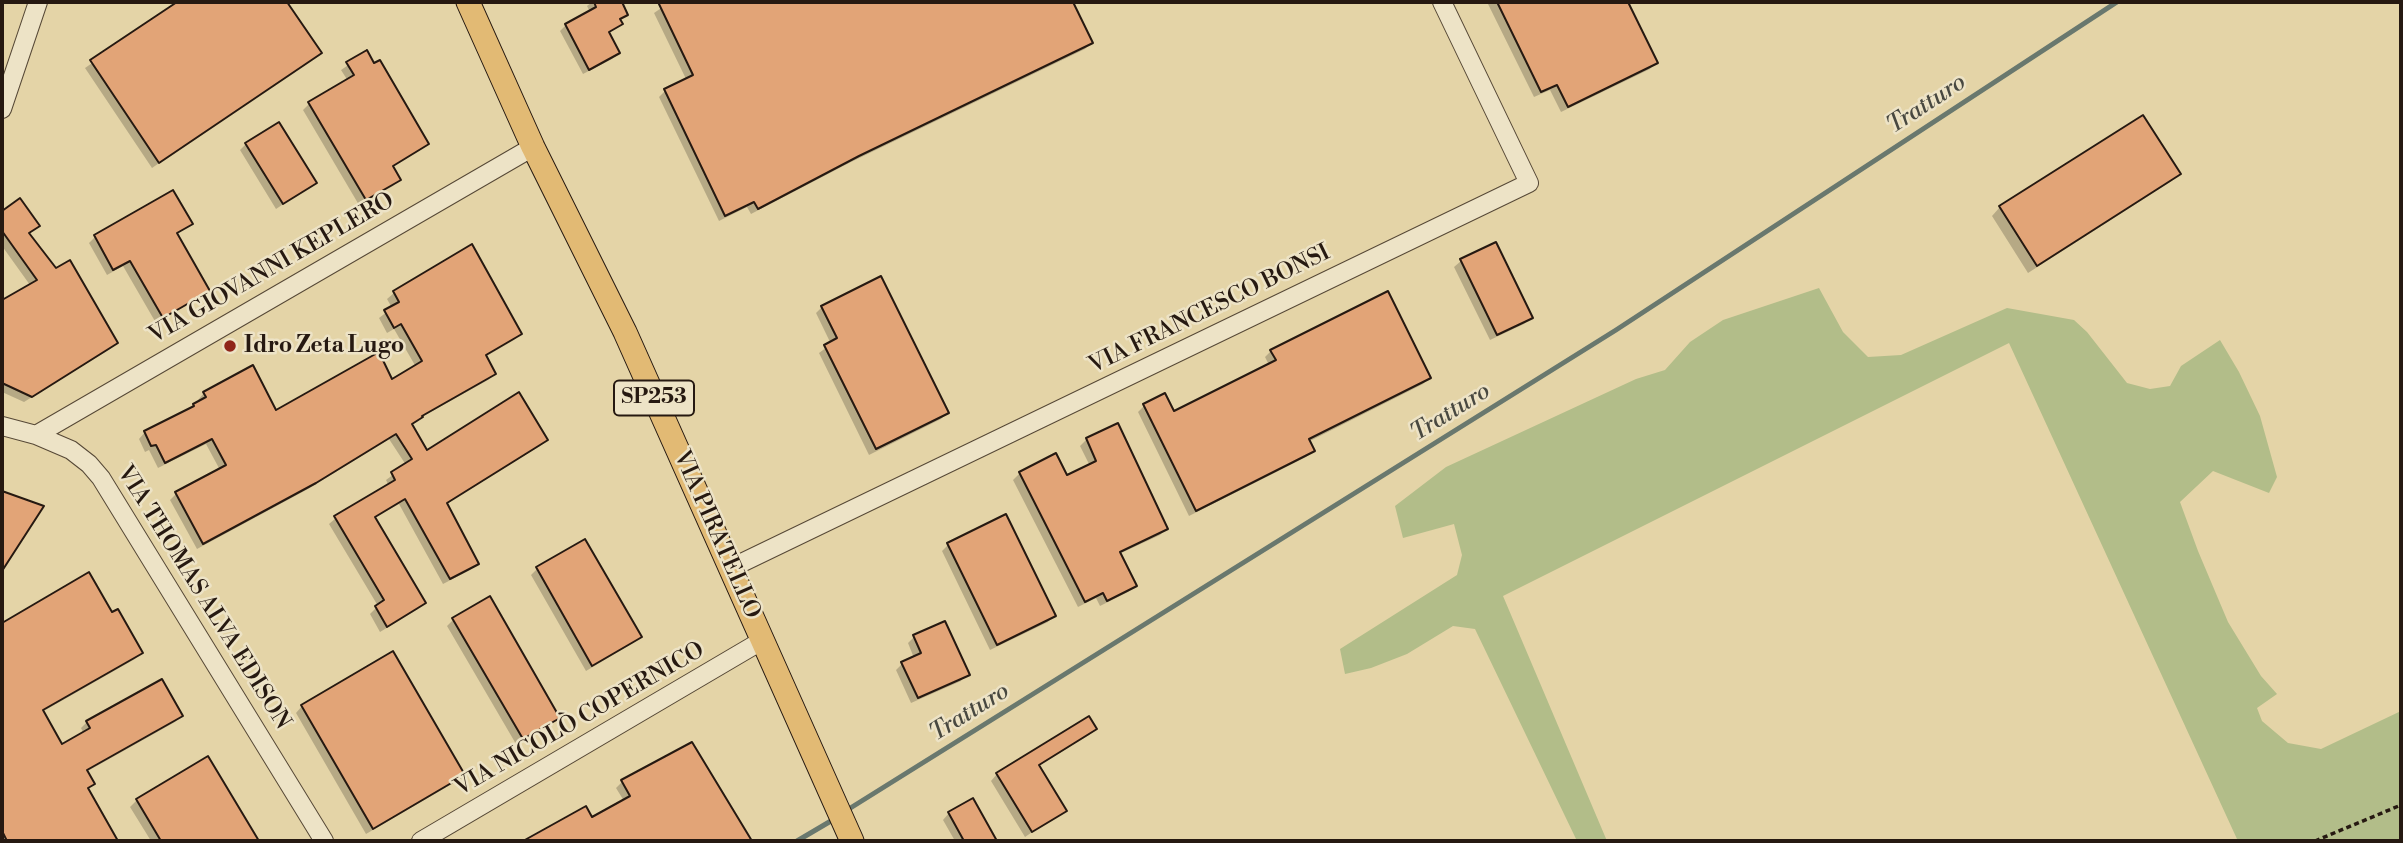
<!DOCTYPE html>
<html>
<head>
<meta charset="utf-8">
<style>
  body { margin:0 }
  #map { position:relative; width:2403px; height:843px; overflow:hidden; background:#e4d4a7; font-family:"Libre Bodoni",serif }
  canvas { display:block }
  .frame { position:absolute; inset:0; border:4px solid #261911; pointer-events:none }
</style>
</head>
<body>
<div id="map">
<canvas width="2403" height="843"></canvas>
<div class="frame"></div>
</div>
<script>
const c = document.querySelector('canvas').getContext('2d');
c.lineJoin = 'round';
function paint(path, color) {
  c.fillStyle = color;
  c.fill(path, 'evenodd');
}
function poly(rows) {
  const path = new Path2D();
  for (const r of rows) {
    path.moveTo(r[0], r[1]);
    for (let i = 2; i < r.length; i += 2) path.lineTo(r[i], r[i + 1]);
  }
  return path;
}
function trace(path, color, width, dash) {
  c.strokeStyle = color;
  c.lineWidth = width;
  c.lineCap = dash ? 'butt' : 'round';
  c.setLineDash(dash || []);
  c.stroke(path);
}
function drawText(font, color, halo, rows, align = 'center') {
  c.font = font + ' "Libre Bodoni",serif';
  c.lineWidth = 5;
  c.setLineDash([]);
  c.textBaseline = 'middle';
  c.strokeStyle = halo;
  c.fillStyle = color;
  for (const [text, x, y, turn = 0] of rows) {
    c.save();
    c.translate(x, y);
    c.rotate((+turn || 0) * Math.PI / 180);
    c.textAlign = isNaN(turn) ? turn : align;
    if (halo) c.strokeText(text, 0, 0);
    c.fillText(text, 0, 0);
    c.restore();
  }
}
const green = poly([
  [1819,288,1843,332,1868,357,1901,355,2007,308,2074,320,2087,332,2127,383,2150,389,2170,386,2181,366,2220,340,2239,372,2260,416,2277,477,2269,493,2213,471,2180,502,2198,551,2228,622,2261,676,2277,694,2257,708,2262,721,2288,743,2321,749,2401,711,2401,841,2235,841,2237,839,2009,343,1503,596,1607,841,1577,841,1475,629,1453,626,1407,654,1371,668,1345,674,1340,649,1457,575,1462,555,1454,524,1403,538,1395,506,1446,467,1636,379,1665,370,1690,342,1723,320]
]);
const shadow = poly([
  [180,2,285,2,320,53,152,168,85,68],
  [592,2,620,2,626,14,620,21,621,24,608,34,618,53,612,59,583,74,560,31,566,25,590,12,587,6],
  [670,2,1071,2,1091,43,1085,49,851,162,751,214,747,207,719,221,659,97,665,91,687,81,654,13],
  [1487,2,1626,2,1656,62,1650,69,1561,112,1550,90,1534,97],
  [366,53,427,144,392,167,399,179,393,186,359,205,303,110,309,104,348,81,341,70],
  [246,144,315,183,276,209,240,150],
  [2179,174,2170,182,2028,273,1992,216,2000,207],
  [172,192,191,224,176,235,208,291,201,297,156,323,123,266,107,275,89,243,95,237],
  [19,200,31,232,28,234,116,342,110,349,24,402,2,392,2,302,30,285,2,246,2,213],
  [1495,244,1531,318,1524,324,1490,340,1454,267,1461,261],
  [471,247,520,334,514,340,485,357,494,374,488,380,420,418,411,426,426,452,546,440,540,446,445,504,477,563,470,570,443,584,399,504,374,518,424,603,418,609,380,632,370,614,378,606,329,524,336,518,389,486,386,480,406,465,389,439,308,489,197,549,170,500,176,494,220,470,206,444,158,468,149,450,145,452,139,439,145,432,189,410,199,402,198,400,204,393,276,412,392,381,416,367,394,329,387,333,379,318,392,308,387,299,394,293],
  [822,307,947,413,941,419,869,455,819,353,831,344,816,313],
  [1271,351,1429,378,1423,384,1308,442,1313,451,1306,457,1189,516,1138,412,1144,406,1173,413,1269,365,1265,357],
  [1087,439,1166,529,1160,535,1119,554,1135,586,1128,592,1100,606,1096,598,1078,607,1013,480,1020,473,1067,478,1090,466,1080,446],
  [585,542,640,637,633,643,586,671,531,575,537,569],
  [948,545,1054,615,1048,622,990,650,942,551],
  [89,574,111,615,141,652,135,659,42,712,62,746,84,734,81,728,87,722,181,716,175,722,86,772,93,784,87,790,116,841,2,841,2,625],
  [453,620,558,717,552,724,516,744,447,626],
  [914,637,967,674,961,681,911,703,896,670,902,664,914,658,908,643],
  [302,706,463,775,457,781,366,834,296,713],
  [1095,728,1089,735,1038,766,1065,810,1025,837,991,781,997,774],
  [208,758,257,841,151,841,130,807,137,800],
  [622,782,748,839,745,841,527,841,586,808,591,819,624,801,616,788],
  [972,800,995,841,955,841,943,820,949,813]
]);
const stream = poly([
  [844,812,1616,330,2117,2],
  [797,841,836,818]
]);
const building = poly([
  [177,2,287,2,322,53,159,163,90,60,177,2],
  [594,2,622,2,628,15,620,19,623,24,609,32,620,53,589,70,565,24,596,7,594,2],
  [658,2,1073,2,1093,43,859,156,758,209,754,202,725,216,664,89,693,75,658,2],
  [1497,2,1628,2,1658,63,1568,107,1557,85,1541,92,1497,2],
  [367,50,374,63,380,60,429,144,393,166,401,180,366,200,308,102,354,75,346,62,367,50],
  [2143,115,2181,174,2037,266,1999,206,2143,115],
  [279,122,317,183,283,204,245,143,279,122],
  [173,190,193,224,177,233,210,291,163,318,130,261,113,270,94,235,173,190],
  [20,198,40,226,29,233,56,268,70,260,118,343,32,397,2,383,2,300,37,280,2,231,2,211,20,198],
  [1496,242,1533,318,1497,335,1460,259,1496,242],
  [472,244,522,334,486,355,496,374,422,416,423,417,412,424,427,450,519,392,548,440,447,503,479,564,450,579,405,499,375,517,426,603,387,627,375,606,384,600,334,516,395,480,391,472,412,459,396,434,316,483,203,544,175,492,226,465,212,439,165,463,156,445,151,446,144,431,194,406,193,404,206,397,203,392,253,365,276,410,379,352,392,379,422,361,401,324,394,328,384,310,399,302,393,291,472,244],
  [881,276,949,413,876,449,824,345,837,338,821,306,881,276],
  [1388,291,1431,378,1309,439,1315,451,1196,511,1143,404,1165,393,1174,411,1276,360,1270,350,1388,291],
  [1118,423,1168,529,1120,552,1137,586,1107,601,1103,593,1085,602,1019,472,1056,453,1067,475,1096,461,1086,438,1118,423],
  [2,491,44,506,2,571,2,491],
  [1006,514,1056,616,997,645,947,543,1006,514],
  [585,539,642,637,592,666,536,567,585,539],
  [89,572,112,612,118,609,143,653,43,710,62,744,90,728,86,721,162,679,183,716,87,770,95,784,88,788,118,841,7,841,2,831,2,623,89,572],
  [490,596,560,718,523,739,452,618,490,596],
  [945,621,970,675,918,698,901,662,921,653,913,635,945,621],
  [393,651,465,775,373,829,301,705,393,651],
  [1089,716,1097,729,1039,765,1067,811,1032,832,996,773,1089,716],
  [692,742,752,841,523,841,586,806,592,817,630,796,621,780,692,742],
  [208,756,259,841,161,841,136,799,208,756],
  [973,798,997,841,964,841,948,812,973,798]
]);
const path = poly([
  [2315,841,2401,805]
]);
const minor = poly([
  [2,109,38,2],
  [2,426,36,435,71,450,89,464,101,478,324,841],
  [36,435,533,147],
  [731,568,1529,183,1442,2],
  [421,841,763,640]
]);
const major = poly([
  [468,2,533,147,625,332,852,841]
]);
const markers = [
  [230,346,7,"#8f2418"]
];
const shields = [
  [654,398,80]
];
const shieldNames = [
  ["SP253",654,398]
];
const streetNames = [
  ["VIA GIOVANNI KEPLERO",272,269,-30],
  ["VIA FRANCESCO BONSI",1210,310,-26],
  ["VIA PIRATELLO",716,535,66],
  ["VIA THOMAS ALVA EDISON",203,598,58],
  ["VIA NICOLÒ COPERNICO",580,720,-30]
];
const poiNames = [
  ["Idro Zeta Lugo",244,346]
];
const waterNames = [
  ["Tratturo",1927,105,-33],
  ["Tratturo",1451,413,-32],
  ["Tratturo",970,713,-32]
];
paint(green, '#b2bd89');
paint(shadow, '#0003');
trace(stream, '#69786e', 5);
paint(building, '#e2a477');
trace(building, '#261911', 2);
trace(minor, '#564836', 20);
trace(major, '#261911', 25);
trace(path, '#261911', 3.5, [5, 3.5]);
trace(minor, '#ede3c6', 18);
trace(major, '#e2ba74', 23);
for (const [x, y, r, color] of markers) {
  const dot = new Path2D();
  dot.arc(x, y, r, 0, 2 * Math.PI);
  c.fillStyle = color;
  c.fill(dot);
  trace(dot, '#ede3c6', 2.5);
}
for (const [x, y, w] of shields) {
  const box = new Path2D();
  box.roundRect(x - w / 2, y - 17.5, w, 35, 5);
  c.fillStyle = '#ede3c6';
  c.fill(box);
  trace(box, '#261911', 2);
}
drawText('bold 21px', '#261911', null, shieldNames);
drawText('23px', '#261911', '#ede3c6', streetNames);
drawText('bold 23px', '#261911', '#ede3c6', poiNames, 'left');
drawText('italic 24px', '#484840', '#ede3c6', waterNames);
</script>
</body>
</html>
